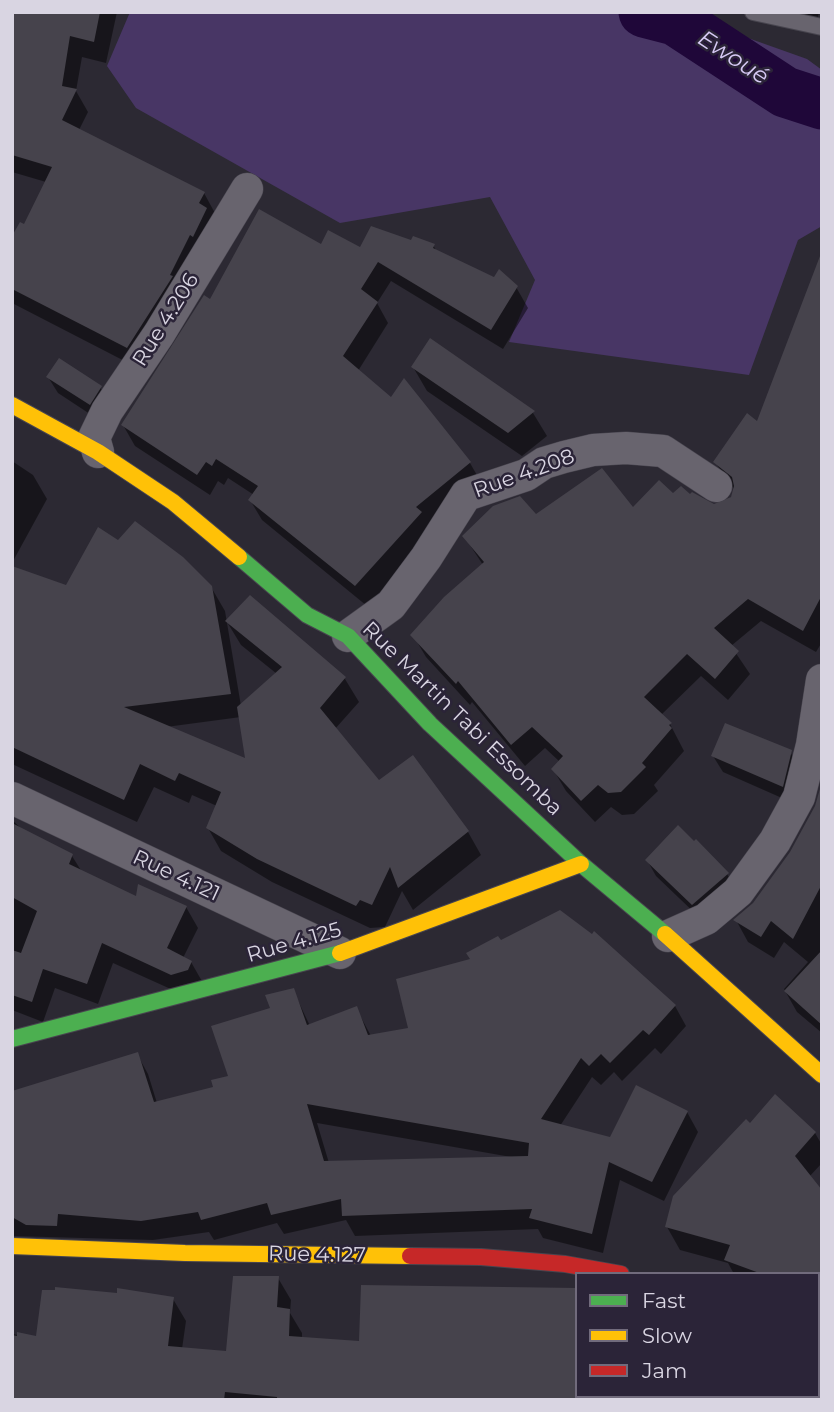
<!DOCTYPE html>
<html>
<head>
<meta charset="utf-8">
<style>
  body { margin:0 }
  #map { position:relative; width:834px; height:1412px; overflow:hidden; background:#2c2933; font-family:Montserrat,sans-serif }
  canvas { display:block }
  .frame { position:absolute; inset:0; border:14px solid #d9d5e2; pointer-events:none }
  .legend { position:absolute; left:575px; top:1272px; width:245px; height:126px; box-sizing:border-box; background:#2b2438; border:2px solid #716b7c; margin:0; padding:9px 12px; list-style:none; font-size:21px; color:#d9d5e2 }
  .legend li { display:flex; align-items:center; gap:14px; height:35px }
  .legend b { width:35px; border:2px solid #716b7c }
</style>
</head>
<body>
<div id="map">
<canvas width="834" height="1412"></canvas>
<div class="frame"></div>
<ul class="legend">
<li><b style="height:9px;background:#4caf50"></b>Fast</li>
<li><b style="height:9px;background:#ffc107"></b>Slow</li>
<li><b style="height:9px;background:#c62828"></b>Jam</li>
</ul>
</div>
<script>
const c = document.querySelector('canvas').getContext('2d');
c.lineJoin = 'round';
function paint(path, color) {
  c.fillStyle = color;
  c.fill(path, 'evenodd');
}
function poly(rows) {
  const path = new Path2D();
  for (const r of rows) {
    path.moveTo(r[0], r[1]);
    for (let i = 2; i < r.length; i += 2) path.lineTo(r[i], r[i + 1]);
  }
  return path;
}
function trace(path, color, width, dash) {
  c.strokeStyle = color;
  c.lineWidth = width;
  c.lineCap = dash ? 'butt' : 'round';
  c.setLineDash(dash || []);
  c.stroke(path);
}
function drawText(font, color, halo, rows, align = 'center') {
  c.font = font + ' Montserrat,sans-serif';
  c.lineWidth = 5;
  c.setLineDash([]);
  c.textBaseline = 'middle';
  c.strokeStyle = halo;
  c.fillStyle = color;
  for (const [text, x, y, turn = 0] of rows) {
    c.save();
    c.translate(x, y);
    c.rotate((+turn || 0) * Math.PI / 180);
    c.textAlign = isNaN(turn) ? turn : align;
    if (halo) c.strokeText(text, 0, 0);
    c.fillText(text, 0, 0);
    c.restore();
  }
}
const green = poly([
  [130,12,675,12,807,59,822,70,822,226,798,240,749,375,509,342,535,280,490,197,340,223,136,108,107,66]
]);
const shadow = poly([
  [12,12,117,12,106,63,82,57,76,91,88,112,79,130,204,193,216,215,140,369,12,303,12,240,24,227,46,182,12,172],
  [759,12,819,12,814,34,788,28,781,16],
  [412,243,433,245,437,252,516,287,528,308,503,349,391,281,377,303,388,323,358,371,392,399,404,381,470,463,482,484,367,606,262,520,250,500,254,495,228,478,224,485,218,481,210,495,135,446,123,425,211,302,322,246,361,250],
  [822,265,822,642,816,652,761,621,731,646,750,674,728,700,701,676,661,715,670,724,684,751,654,785,658,791,634,814,622,815,611,807,595,822,566,791,553,769,560,762,545,748,525,766,472,702,470,705,426,657,413,635,483,565,464,536,536,516,633,510,672,495,716,506,733,496,734,489,715,462,758,424],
  [430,340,533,413,547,436,522,456,427,391,413,367],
  [48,377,100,387,110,403,99,420,58,393],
  [12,461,33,475,47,499,12,563],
  [118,543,211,587,225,611,241,706,277,674,241,645,227,622,250,598,345,679,359,702,335,729,379,783,468,832,481,855,413,910,402,891,385,927,370,928,272,882,221,851,208,828,217,806,192,795,189,803,154,787,137,822,12,764,12,567,67,588],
  [241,717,247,760,166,727],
  [790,752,800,768,791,802,723,772,713,756],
  [822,787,822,1033,797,1012,784,989,808,962,784,942,774,958,748,942,736,920,754,904,791,853,817,806],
  [12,820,24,831,72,856,82,872,137,899,186,907,198,928,183,958,191,962,203,983,184,995,113,963,98,1004,55,988,43,1022,12,1010],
  [696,841,727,874,737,890,702,920,656,876,647,860],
  [595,934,675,1006,686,1026,661,1054,655,1048,622,1081,614,1072,601,1085,592,1077,560,1126,611,1139,687,1112,698,1132,664,1201,620,1180,603,1253,543,1238,538,1229,355,1236,346,1220,284,1234,277,1223,214,1240,209,1232,153,1240,12,1236,12,1092,137,1054,148,1074,157,1103,215,1088,230,1078,272,1009,293,990,310,1026,356,1008,371,1036,411,1030,472,960,500,942],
  [317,1123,511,1157,329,1163],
  [776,1096,815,1133,822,1145,822,1163,809,1177,822,1193,822,1313,818,1312,818,1274,734,1274,728,1263,680,1250,667,1227],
  [278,1278,291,1300,290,1313,302,1333,302,1339,577,1396,818,1396,818,1343,822,1342,822,1400,12,1400,12,1334,38,1338,173,1299,186,1321,182,1349,227,1353]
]);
const river = poly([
  [644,12,675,20,785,92,822,104]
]);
const building = poly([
  [12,12,100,12,94,42,70,36,62,86,77,89,62,120,205,192,199,203,207,208,193,237,190,235,170,275,173,276,127,348,12,289,12,236,20,222,24,224,52,167,12,155],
  [259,209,321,244,328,230,360,247,371,226,411,240,413,236,435,244,433,248,494,277,499,269,518,286,491,330,378,262,361,289,378,302,343,356,391,397,404,378,471,462,416,507,422,512,355,586,248,500,258,486,216,459,212,466,206,462,197,475,121,425,204,295,210,299],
  [820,256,822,595,803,631,748,599,714,628,739,651,715,679,687,654,644,697,672,723,669,725,672,728,642,763,646,767,621,792,608,793,598,785,581,801,551,769,563,756,532,727,511,745,458,681,456,684,410,635,444,597,484,562,462,536,493,506,520,496,536,514,602,468,633,507,659,480,673,493,681,486,690,494,692,492,714,504,731,497,734,486,732,477,713,462,747,413,757,421],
  [430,338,535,411,508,433,411,367],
  [59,358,102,386,90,405,46,377],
  [135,521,183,557,212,586,231,694,124,707,245,758,237,707,282,667,225,621,250,595,346,677,320,708,379,780,413,755,469,831,398,888,390,867,372,905,360,900,356,906,257,859,206,828,221,792,179,773,175,781,140,764,124,800,12,747,12,566,66,585,98,527,118,540],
  [725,723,792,750,783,787,711,756],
  [822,782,822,884,793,939,771,921,761,937,733,920,753,903,790,852,815,806],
  [12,823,73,854,69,864,136,896,138,884,187,906,167,948,192,961,188,970,171,975,102,943,87,984,43,969,32,1002,12,995,12,950,21,953,37,911,12,897],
  [678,825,694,841,696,839,729,873,692,905,645,860],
  [560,910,592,934,594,931,676,1005,649,1035,643,1030,610,1063,601,1054,589,1066,581,1058,541,1119,610,1137,636,1085,688,1111,652,1182,609,1162,592,1234,529,1218,532,1209,342,1216,341,1199,271,1215,267,1203,201,1220,198,1212,141,1221,58,1214,57,1226,26,1225,12,1217,12,1091,138,1052,154,1102,213,1087,211,1080,228,1076,211,1026,270,1008,265,995,294,988,307,1025,357,1006,368,1035,408,1028,396,979,470,959,466,953,498,936,501,940],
  [307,1104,529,1143,528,1156,324,1161],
  [822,950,822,1025,784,991],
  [775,1094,816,1132,795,1156,822,1190,822,1274,762,1274,724,1260,730,1245,665,1227,673,1196,746,1119,750,1123],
  [233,1276,279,1276,277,1307,290,1309,289,1336,359,1341,361,1285,577,1288,577,1400,277,1400,277,1397,225,1392,224,1400,12,1400,12,1335,17,1336,17,1332,36,1336,42,1290,55,1290,55,1287,117,1293,117,1288,174,1297,168,1346,226,1351]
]);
const lane = poly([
  [753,12,822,27]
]);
const street = poly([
  [98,452,94,438,107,411,159,334,247,189],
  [348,636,391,605,426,558,466,495,526,475,544,463,564,457,593,450,626,448,663,451,716,486],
  [12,798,340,953],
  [668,936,706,919,738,892,775,841,799,797,812,745,822,680],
  [818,1323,822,1323]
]);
const fast = poly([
  [239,557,307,615,348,636,430,724,581,864,665,934],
  [12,1039,340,953]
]);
const slow = poly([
  [12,405,98,452,173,502,239,557],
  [665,934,822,1075],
  [340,953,581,864],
  [12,1246,185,1253,410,1256]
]);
const jam = poly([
  [410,1256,481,1257,565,1264,621,1274]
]);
const streetNames = [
  ["Rue 4.206",166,320,-58],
  ["Rue 4.208",524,474,-20],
  ["Rue Martin Tabi Essomba",462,719,44],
  ["Rue 4.121",176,876,25],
  ["Rue 4.125",294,943,-16],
  ["Rue 4.127",317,1255,1]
];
const waterNames = [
  ["Ewoué",733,58,33]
];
paint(green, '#483665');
paint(shadow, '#0007');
trace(river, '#1f0739', 51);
paint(building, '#46434c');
trace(lane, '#48454f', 18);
trace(street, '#48454f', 33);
trace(fast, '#48454f', 18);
trace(slow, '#48454f', 18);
trace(jam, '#48454f', 18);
trace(lane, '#68646e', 16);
trace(street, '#68646e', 32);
trace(fast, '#4caf50', 16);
trace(slow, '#ffc107', 16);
trace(jam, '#c62828', 16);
drawText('21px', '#d9d5e2', '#2b2438', streetNames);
drawText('italic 23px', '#d6c9f4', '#2b2438', waterNames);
</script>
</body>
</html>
